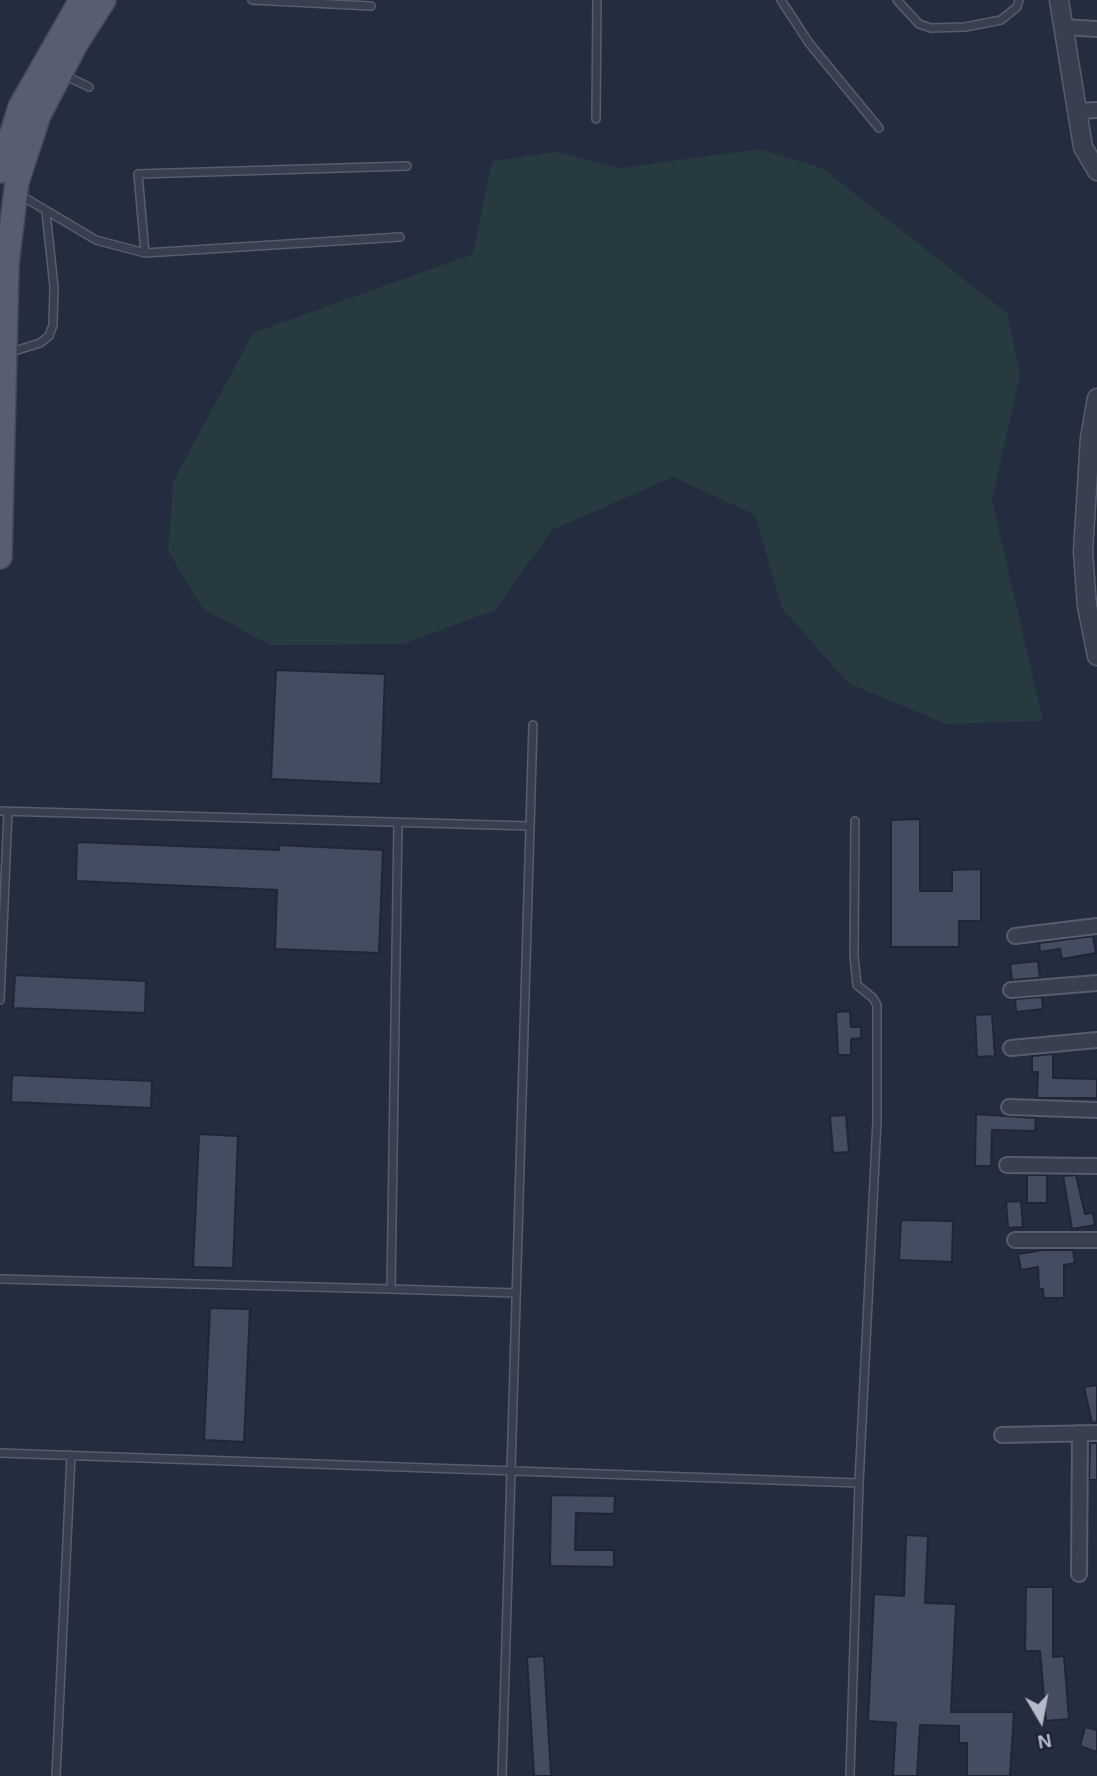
<!DOCTYPE html>
<html>
<head>
<meta charset="utf-8">
<style>
  body { margin:0 }
  #map { position:relative; width:1097px; height:1776px; overflow:hidden; background:#242d3f; font-family:Arial,sans-serif }
  canvas { display:block }
  .north { position:absolute; left:1006px; top:1685px; width:70px; height:70px; -webkit-text-stroke:5px #1d2434; paint-order:stroke; rotate:170deg; font-size:19px; font-weight:700; line-height:28px; text-align:center; color:#b5baca }
  .north::after { content:''; display:block; margin:auto; width:24px; height:32px; background:#b5baca; clip-path:polygon(50% 0,100% 100%,50% 72%,0 100%) }
</style>
</head>
<body>
<div id="map">
<canvas width="1097" height="1776"></canvas>
<div class="north">N</div>
</div>
<script>
const c = document.querySelector('canvas').getContext('2d');
c.lineJoin = 'round';
function paint(path, color) {
  c.fillStyle = color;
  c.fill(path, 'evenodd');
}
function poly(rows) {
  const path = new Path2D();
  for (const r of rows) {
    path.moveTo(r[0], r[1]);
    for (let i = 2; i < r.length; i += 2) path.lineTo(r[i], r[i + 1]);
  }
  return path;
}
function trace(path, color, width, dash) {
  c.strokeStyle = color;
  c.lineWidth = width;
  c.lineCap = dash ? 'butt' : 'round';
  c.setLineDash(dash || []);
  c.stroke(path);
}
const green = poly([
  [759,149,822,168,1007,313,1020,375,992,500,1043,721,946,724,848,683,782,608,755,515,673,477,552,530,495,610,403,644,270,645,203,609,168,551,173,482,253,333,473,254,492,161,558,152,621,168]
]);
const building = poly([
  [276,670,385,674,381,784,271,779,276,670],
  [920,819,920,891,952,891,952,870,981,869,981,921,959,921,959,947,891,947,891,820,920,819],
  [77,842,279,850,279,845,383,850,379,953,275,949,277,890,76,881,77,842],
  [1093,936,1096,953,1062,959,1060,949,1040,952,1039,943,1093,936],
  [1038,961,1040,978,1012,980,1010,964,1038,961],
  [15,975,146,981,145,1013,13,1008,15,975],
  [1042,997,1043,1009,1016,1012,1015,999,1042,997],
  [850,1011,851,1027,861,1027,861,1038,851,1039,851,1055,838,1055,836,1012,850,1011],
  [992,1014,995,1056,977,1057,975,1015,992,1014],
  [1053,1054,1053,1078,1097,1079,1097,1098,1037,1098,1038,1072,1032,1072,1032,1056,1053,1054],
  [12,1075,152,1081,151,1108,11,1102,12,1075],
  [976,1114,1036,1118,1035,1131,992,1130,991,1166,975,1166,976,1114],
  [846,1115,849,1152,833,1153,830,1116,846,1115],
  [199,1134,238,1136,233,1268,193,1267,199,1134],
  [1027,1175,1047,1175,1047,1203,1027,1203,1027,1175],
  [1076,1175,1085,1214,1093,1213,1095,1225,1072,1229,1063,1176,1076,1175],
  [1021,1201,1023,1227,1008,1228,1006,1202,1021,1201],
  [901,1220,953,1221,952,1262,899,1260,901,1220],
  [1043,1250,1073,1250,1075,1263,1064,1265,1064,1298,1044,1298,1043,1289,1039,1289,1038,1267,1021,1270,1018,1254,1043,1250],
  [210,1308,250,1309,244,1442,204,1440,210,1308],
  [1097,1385,1097,1422,1092,1423,1084,1387,1097,1385],
  [1090,1443,1097,1443,1097,1480,1089,1480,1090,1443],
  [551,1495,615,1496,614,1514,576,1513,575,1550,614,1550,614,1567,550,1566,551,1495],
  [906,1535,928,1536,925,1603,956,1604,951,1712,1014,1712,1010,1776,967,1776,967,1743,959,1743,959,1726,920,1725,917,1776,893,1776,896,1723,868,1721,874,1594,904,1596,906,1535],
  [1026,1587,1053,1587,1053,1657,1064,1656,1069,1719,1046,1721,1040,1651,1025,1651,1026,1587],
  [544,1656,551,1776,534,1776,527,1657,544,1656],
  [1085,1727,1097,1730,1097,1752,1080,1746,1085,1727]
]);
const service = poly([
  [252,0,371,6],
  [781,0,809,43,879,128],
  [897,0,919,24,931,28,965,27,1001,20,1017,7,1019,0],
  [64,75,89,87],
  [596,119,597,0],
  [20,195,96,240,145,253],
  [400,237,145,253,138,174,407,166],
  [8,353,40,343,49,336,53,325,54,287,46,212],
  [0,811,530,826],
  [0,1000,8,811],
  [0,1279,391,1289,398,822],
  [391,1289,516,1293],
  [0,1453,859,1483],
  [56,1776,71,1455],
  [502,1776,533,725],
  [850,1776,859,1483,877,1121,877,1005,873,998,857,985,854,956,855,821]
]);
const minor = poly([
  [1063,27,1097,29],
  [1077,111,1097,110],
  [1015,936,1097,926],
  [1011,990,1097,983],
  [1011,1048,1097,1040],
  [1009,1107,1097,1110],
  [1007,1165,1097,1166],
  [1015,1240,1097,1240],
  [1002,1435,1097,1433],
  [1079,1574,1080,1433]
]);
const tertiary = poly([
  [1059,0,1083,147,1097,171],
  [1097,398,1090,438,1083,552,1087,606,1097,656]
]);
const primary = poly([
  [0,171,20,107,81,0],
  [0,557,7,264,17,182,39,115,76,44,104,0]
]);
paint(green, '#263a40');
paint(building, '#434c61');
trace(building, '#1f2636', 2);
trace(service, '#565d6d', 10);
trace(minor, '#565d6d', 18);
trace(tertiary, '#565d6d', 21);
trace(primary, '#424858', 26);
trace(service, '#383f4f', 7);
trace(minor, '#383f4f', 14);
trace(tertiary, '#383f4f', 18);
trace(primary, '#575e6f', 23);
</script>
</body>
</html>
